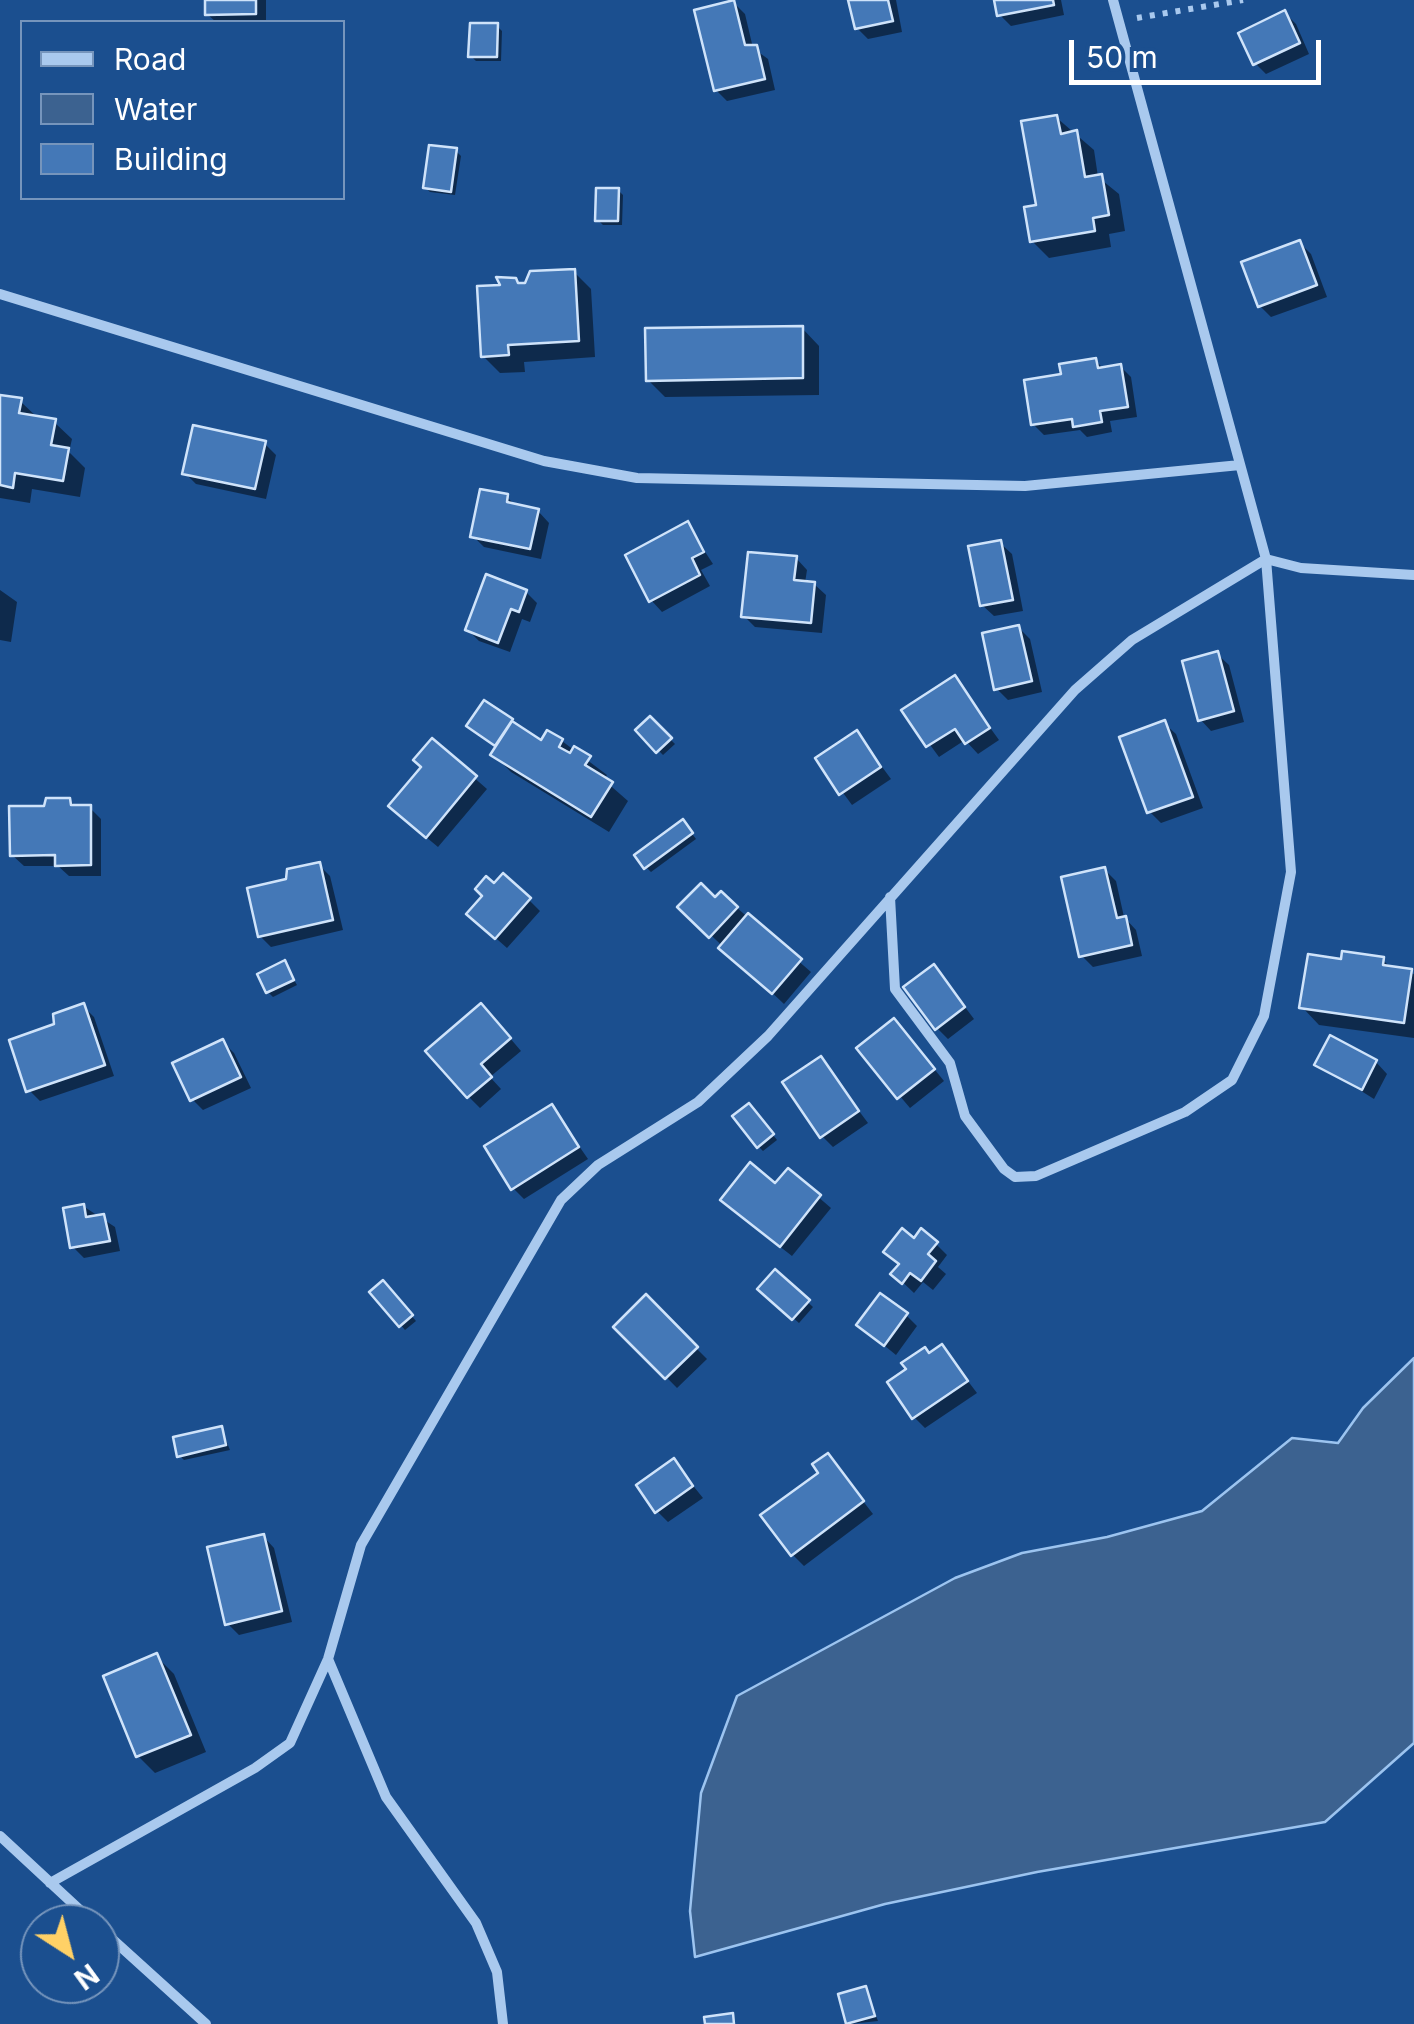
<!DOCTYPE html>
<html>
<head>
<meta charset="utf-8">
<style>
  body { margin:0 }
  #map { position:relative; width:1414px; height:2024px; overflow:hidden; background:#1b4f8f; font-family:Inter,sans-serif }
  canvas { display:block }
  .legend { position:absolute; left:20px; top:20px; width:325px; height:180px; box-sizing:border-box; background:#1b4f8f; border:2px solid #7695bc; margin:0; padding:12px 18px; list-style:none; font-size:30px; color:#fff }
  .legend li { display:flex; align-items:center; gap:20px; height:50px }
  .legend b { width:50px; border:2px solid #7695bc }
  .north { position:absolute; left:20px; top:1904px; width:100px; height:100px; box-sizing:border-box; background:#1b4f8f; border:2px solid #7695bc; border-radius:50%; rotate:144deg; font-size:28px; font-weight:700; line-height:40px; text-align:center; color:#fff }
  .north::after { content:''; display:block; margin:auto; width:35px; height:45px; background:#ffd166; clip-path:polygon(50% 0,100% 100%,50% 72%,0 100%) }
  .scale { position:absolute; left:1069px; top:40px; width:252px; height:45px; box-sizing:border-box; border:5px solid #fff; border-top:0; padding-left:12px; font-size:30px; line-height:35px; white-space:nowrap; color:#fff; -webkit-text-stroke:8px #1b4f8f; paint-order:stroke }
</style>
</head>
<body>
<div id="map">
<canvas width="1414" height="2024"></canvas>
<ul class="legend">
<li><b style="height:12px;background:#a9c9ee"></b>Road</li>
<li><b style="height:28px;background:#3c6290"></b>Water</li>
<li><b style="height:28px;background:#4478b7"></b>Building</li>
</ul>
<div class="north">N</div>
<div class="scale">50 m</div>
</div>
<script>
const c = document.querySelector('canvas').getContext('2d');
c.lineJoin = 'round';
function paint(path, color) {
  c.fillStyle = color;
  c.fill(path, 'evenodd');
}
function poly(rows) {
  const path = new Path2D();
  for (const r of rows) {
    path.moveTo(r[0], r[1]);
    for (let i = 2; i < r.length; i += 2) path.lineTo(r[i], r[i + 1]);
  }
  return path;
}
function trace(path, color, width, dash) {
  c.strokeStyle = color;
  c.lineWidth = width;
  c.lineCap = dash ? 'butt' : 'round';
  c.setLineDash(dash || []);
  c.stroke(path);
}
const water = poly([
  [1414,1358,1414,1743,1325,1822,1037,1872,885,1904,695,1957,690,1911,701,1793,737,1696,955,1578,1022,1553,1107,1537,1202,1511,1292,1438,1338,1443,1363,1408,1414,1358]
]);
const shadow = poly([
  [208,0,266,0,266,22,216,22,207,14],
  [851,0,896,0,902,32,868,39,857,28],
  [997,0,1061,0,1064,15,1011,26,1000,15],
  [734,3,745,14,753,48,768,59,775,90,727,101,716,90],
  [1285,13,1296,24,1309,54,1266,74,1255,63],
  [497,26,502,31,501,61,476,61,471,56],
  [1057,118,1094,150,1098,177,1119,194,1125,231,1109,234,1111,247,1049,258,1032,241],
  [456,151,461,156,455,195,430,192,425,187],
  [618,190,623,195,622,225,603,225,598,220],
  [1300,243,1311,254,1327,297,1271,317,1260,306],
  [574,272,591,289,595,357,524,362,525,372,500,373,483,356,504,287,515,280,521,286],
  [802,328,819,346,819,395,665,397,648,380],
  [1095,360,1104,369,1120,366,1131,377,1137,417,1110,421,1112,432,1087,437,1080,430,1044,435,1033,424,1064,376],
  [0,397,20,401,39,419,54,422,72,439,69,452,85,468,80,497,32,489,30,503,0,498],
  [265,444,276,455,266,499,196,484,185,473],
  [507,497,517,507,538,511,549,523,541,559,484,547,473,536],
  [687,524,713,564,701,570,710,586,662,612,651,600],
  [1000,543,1012,554,1023,611,994,616,982,605],
  [796,558,807,570,805,583,814,584,826,595,822,633,755,627,744,616],
  [0,590,17,602,11,642,0,640],
  [526,592,537,603,530,622,522,619,510,652,479,641,468,630],
  [1018,627,1030,639,1042,692,1008,700,997,689],
  [1217,654,1229,665,1244,722,1211,731,1200,719],
  [954,678,999,740,978,754,965,740,939,757,905,711],
  [650,719,675,744,663,755,638,730],
  [511,721,542,743,562,741,607,775,604,780,628,801,609,832,511,772,494,755,498,747,474,731],
  [1164,723,1176,734,1203,808,1161,823,1150,812],
  [857,733,891,779,852,805,818,759],
  [432,741,487,789,438,847,402,817],
  [69,800,77,808,90,808,101,819,101,876,69,876,58,866,24,866,12,855,46,808],
  [687,827,696,839,651,872,646,867],
  [319,865,330,876,343,930,271,947,260,936,288,881],
  [1104,869,1116,881,1124,917,1136,930,1142,956,1093,967,1082,956],
  [721,894,811,972,784,1004,681,907,715,900],
  [485,896,529,900,540,911,507,948,481,925],
  [1382,959,1392,969,1414,974,1414,1038,1319,1025,1302,1007,1343,962],
  [284,963,297,985,273,997,268,992],
  [944,979,974,1019,948,1039,937,1028],
  [83,1006,94,1017,114,1076,40,1101,29,1090],
  [492,1017,521,1051,490,1077,501,1089,480,1108,469,1097],
  [905,1033,944,1081,910,1108,860,1049],
  [1331,1039,1376,1062,1387,1074,1374,1099,1318,1064],
  [223,1042,234,1053,251,1088,203,1110,192,1099],
  [820,1059,868,1123,833,1147,822,1136],
  [552,1107,588,1159,524,1199,513,1188],
  [754,1111,777,1140,763,1151,758,1146],
  [788,1171,831,1208,792,1256,734,1211,776,1186],
  [83,1206,115,1227,120,1251,84,1258,73,1247],
  [914,1241,936,1244,947,1255,938,1267,946,1274,933,1290,923,1282,914,1293,894,1274],
  [775,1272,813,1307,799,1323,760,1289],
  [383,1283,416,1321,405,1330,372,1292],
  [646,1298,707,1359,677,1388,617,1327],
  [906,1315,917,1326,896,1355,859,1325],
  [942,1347,977,1393,925,1428,914,1417],
  [221,1428,230,1450,184,1460,180,1456],
  [828,1456,873,1514,804,1566,793,1555],
  [674,1462,703,1498,668,1522,657,1511],
  [263,1536,274,1548,292,1622,239,1635,227,1623],
  [156,1656,174,1674,206,1752,155,1773,138,1756],
  [865,1989,878,2021,850,2024,849,2023]
]);
const building = poly([
  [205,0,256,0,256,14,205,15,205,0],
  [734,0,745,45,757,45,765,79,714,91,694,10,734,0],
  [848,0,888,0,893,21,855,29,848,0],
  [994,0,1053,0,1054,5,997,16,994,0],
  [1285,10,1300,43,1253,65,1238,33,1285,10],
  [470,23,498,23,497,57,468,57,470,23],
  [1057,115,1061,134,1077,130,1085,177,1102,174,1109,215,1093,218,1095,231,1030,242,1024,207,1036,205,1021,121,1057,115],
  [429,145,457,148,451,192,423,188,429,145],
  [596,188,619,188,618,221,595,221,596,188],
  [1300,240,1317,285,1258,307,1241,262,1300,240],
  [575,269,579,341,508,345,509,355,481,357,477,286,500,285,496,277,516,278,518,283,525,283,530,271,575,269],
  [803,326,803,378,646,381,645,328,803,326],
  [1096,358,1098,368,1121,364,1128,407,1100,411,1102,422,1073,427,1072,419,1031,425,1024,380,1061,374,1059,364,1096,358],
  [0,395,22,398,19,413,56,419,51,445,69,448,63,481,15,473,13,488,0,485,0,395],
  [193,425,266,441,255,489,182,474,193,425],
  [480,489,508,494,507,502,539,509,530,549,470,537,480,489],
  [688,521,704,552,692,558,700,575,649,602,625,555,688,521],
  [1001,540,1013,600,980,606,968,546,1001,540],
  [748,552,797,556,794,580,815,582,811,623,741,617,748,552],
  [486,574,527,590,519,612,511,609,498,643,465,630,486,574],
  [1019,625,1032,681,994,690,982,633,1019,625],
  [1218,651,1234,711,1198,721,1182,661,1218,651],
  [955,675,990,728,965,744,955,729,926,747,901,710,955,675],
  [484,700,513,719,495,746,466,726,484,700],
  [650,716,672,738,656,753,635,730,650,716],
  [1165,720,1193,797,1147,813,1119,737,1165,720],
  [512,721,541,740,547,730,563,739,559,747,570,753,574,746,591,756,585,765,613,782,591,817,490,755,512,721],
  [857,730,881,767,839,795,815,758,857,730],
  [432,738,477,776,426,838,388,806,421,767,413,760,432,738],
  [46,798,70,798,71,805,91,805,91,865,55,866,55,855,10,856,9,806,44,806,46,798],
  [683,819,693,833,644,869,634,855,683,819],
  [320,862,333,920,258,937,247,888,286,879,287,869,320,862],
  [1105,867,1117,918,1126,916,1132,945,1079,957,1061,877,1105,867],
  [503,873,531,898,495,939,466,914,482,896,475,889,486,876,494,883,503,873],
  [701,883,715,897,721,891,738,907,709,938,677,907,701,883],
  [748,913,802,959,772,994,718,948,748,913],
  [1342,951,1384,957,1383,965,1412,969,1404,1023,1299,1008,1308,954,1341,959,1342,951],
  [285,960,294,980,266,993,257,974,285,960],
  [934,964,965,1007,935,1030,903,987,934,964],
  [84,1003,105,1065,26,1092,9,1040,54,1024,53,1014,84,1003],
  [481,1003,511,1038,481,1064,492,1077,467,1098,425,1051,481,1003],
  [894,1018,935,1069,897,1099,856,1048,894,1018],
  [1330,1035,1377,1060,1362,1090,1314,1065,1330,1035],
  [223,1039,241,1077,190,1101,172,1063,223,1039],
  [821,1056,859,1111,820,1138,782,1082,821,1056],
  [749,1103,774,1134,757,1148,732,1116,749,1103],
  [552,1104,579,1147,511,1190,484,1146,552,1104],
  [750,1162,775,1183,788,1168,821,1195,780,1247,720,1200,750,1162],
  [84,1204,86,1217,104,1214,110,1241,70,1248,63,1208,84,1204],
  [902,1228,914,1238,921,1228,938,1242,928,1254,936,1261,921,1281,910,1273,902,1284,890,1274,899,1264,883,1252,902,1228],
  [775,1269,810,1300,792,1320,757,1289,775,1269],
  [383,1280,413,1315,399,1327,369,1292,383,1280],
  [880,1293,908,1313,884,1346,856,1325,880,1293],
  [646,1294,698,1347,665,1379,613,1327,646,1294],
  [942,1344,968,1381,912,1419,887,1382,906,1369,901,1363,925,1347,929,1353,942,1344],
  [222,1426,226,1445,177,1457,173,1437,222,1426],
  [828,1453,864,1501,791,1556,760,1515,818,1473,812,1464,828,1453],
  [674,1458,693,1486,655,1513,636,1485,674,1458],
  [264,1534,282,1611,225,1625,207,1547,264,1534],
  [157,1653,191,1735,136,1757,103,1676,157,1653],
  [866,1986,875,2016,846,2024,838,1994,866,1986],
  [733,2013,734,2024,705,2024,704,2017,733,2013]
]);
const path = poly([
  [1137,18,1243,0]
]);
const minor = poly([
  [0,294,544,461,637,478,1025,486,1240,465],
  [890,897,895,989,950,1063,965,1116,1004,1169,1015,1177,1036,1176,1185,1112,1232,1080,1264,1016,1291,872,1266,559,1113,0],
  [328,1659,386,1797,476,1923,497,1972,503,2024],
  [0,1836,95,1924],
  [50,1883,255,1768,290,1743,328,1659,361,1545,561,1200,598,1165,698,1102,768,1036,1075,690,1132,640,1266,559,1301,568,1414,575],
  [100,1928,206,2024]
]);
paint(water, '#3c6290');
trace(water, '#9cc4f0', 2.5);
paint(shadow, '#0007');
paint(building, '#4478b7');
trace(building, '#cfe3fa', 2.5);
trace(path, '#a9c9ee', 6, [5, 8]);
trace(minor, '#a9c9ee', 10);
</script>
</body>
</html>
